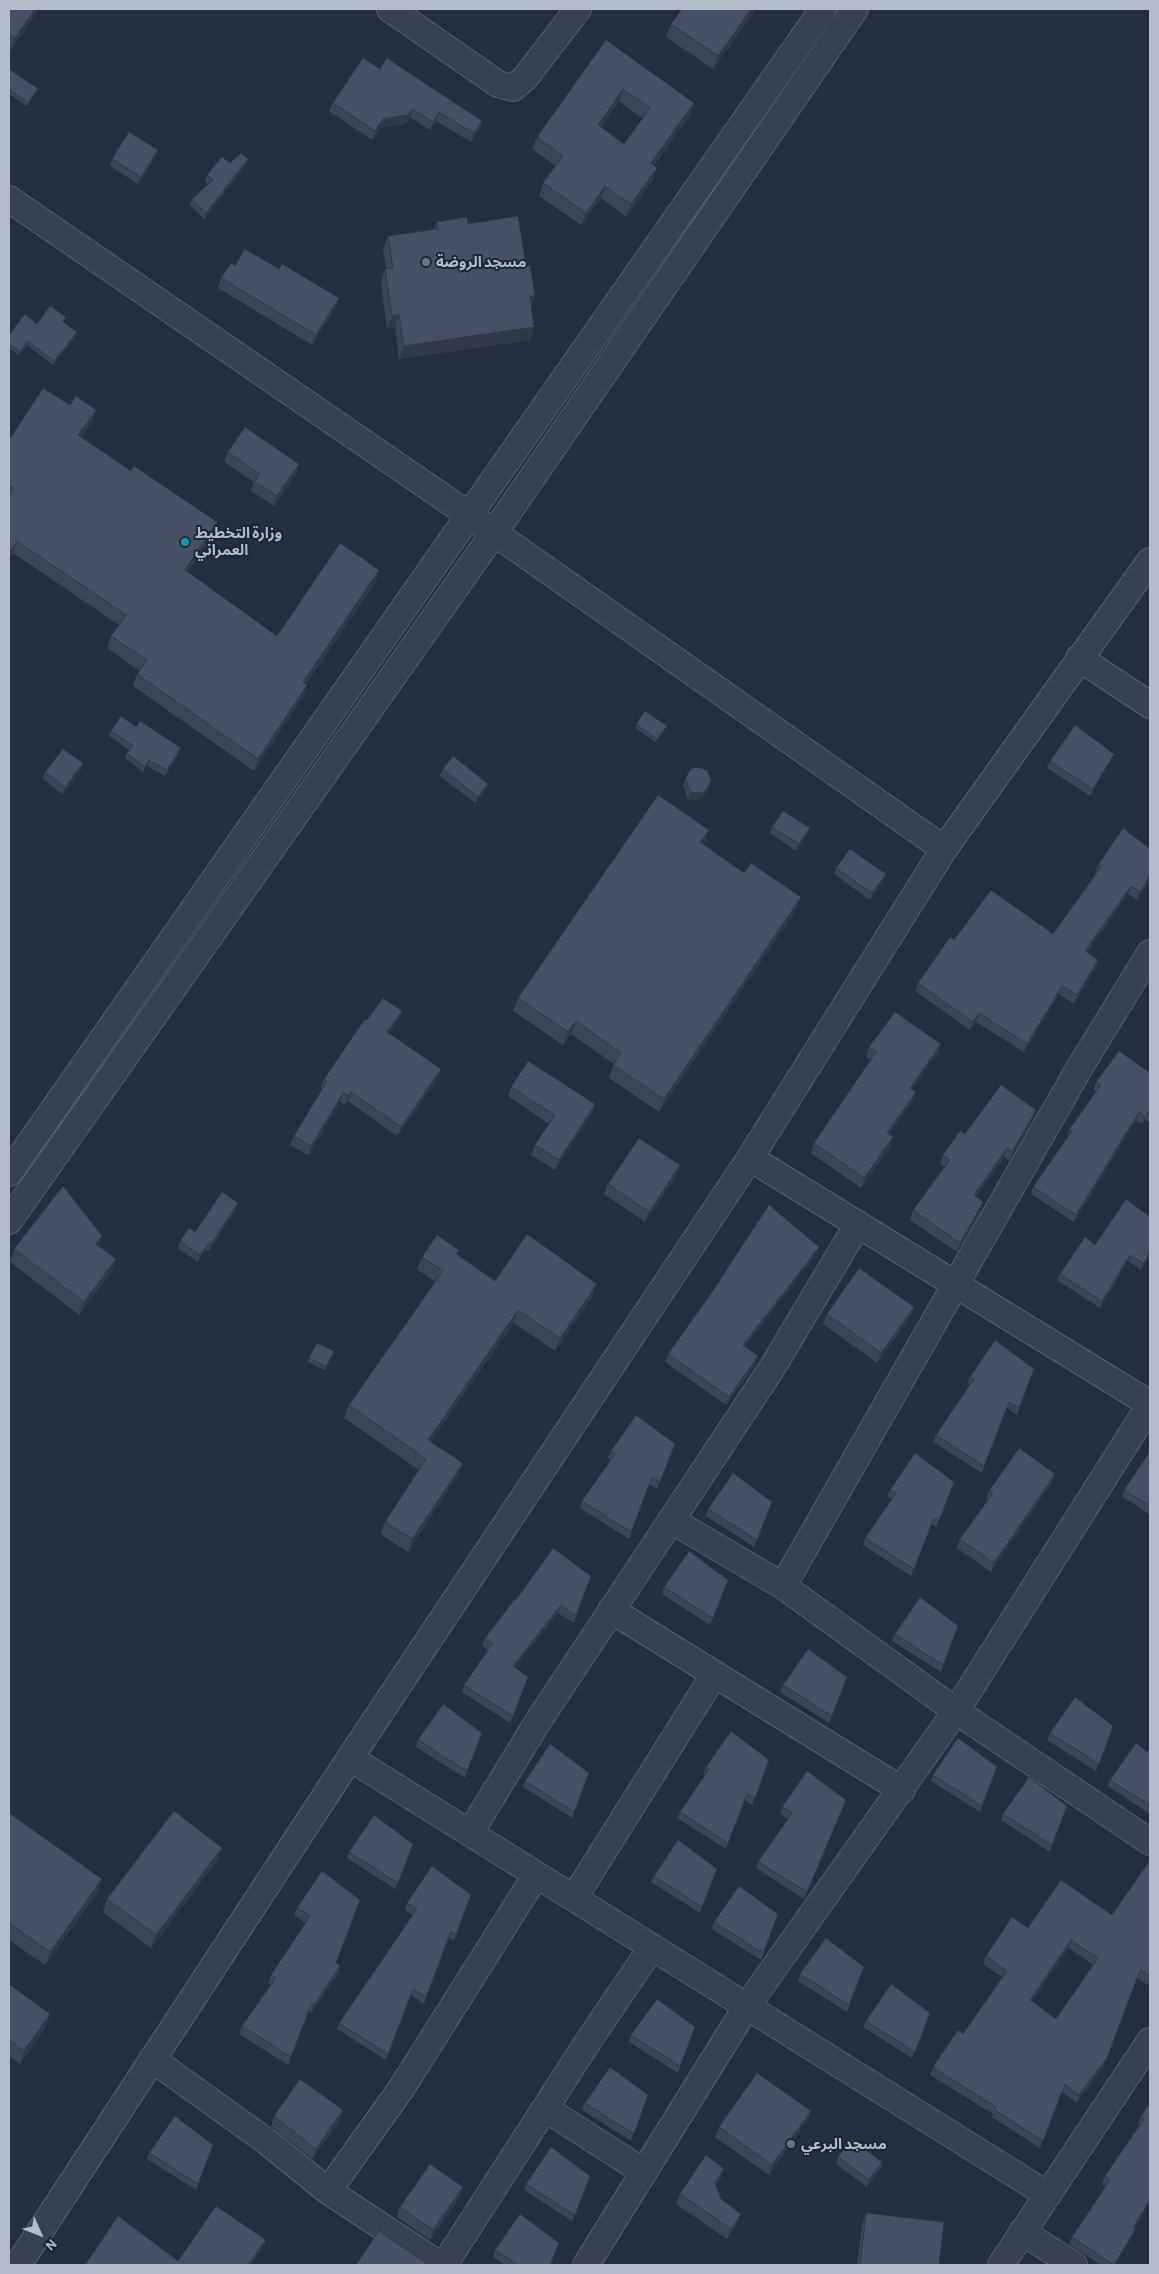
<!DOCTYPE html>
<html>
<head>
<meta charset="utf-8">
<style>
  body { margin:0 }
  #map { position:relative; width:1159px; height:2274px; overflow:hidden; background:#242f3e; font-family:"Alegreya Sans",sans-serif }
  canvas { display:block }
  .frame { position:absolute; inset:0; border:10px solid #b4bcc9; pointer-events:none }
  .north { position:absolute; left:15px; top:2209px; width:50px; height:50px; -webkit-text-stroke:4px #1d2633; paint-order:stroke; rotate:134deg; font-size:14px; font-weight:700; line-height:20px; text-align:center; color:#b4bcc9 }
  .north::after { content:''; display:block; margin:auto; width:18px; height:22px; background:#b4bcc9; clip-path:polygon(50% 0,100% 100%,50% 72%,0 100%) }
</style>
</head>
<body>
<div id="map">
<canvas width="1159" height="2274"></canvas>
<div class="frame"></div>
<div class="north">N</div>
</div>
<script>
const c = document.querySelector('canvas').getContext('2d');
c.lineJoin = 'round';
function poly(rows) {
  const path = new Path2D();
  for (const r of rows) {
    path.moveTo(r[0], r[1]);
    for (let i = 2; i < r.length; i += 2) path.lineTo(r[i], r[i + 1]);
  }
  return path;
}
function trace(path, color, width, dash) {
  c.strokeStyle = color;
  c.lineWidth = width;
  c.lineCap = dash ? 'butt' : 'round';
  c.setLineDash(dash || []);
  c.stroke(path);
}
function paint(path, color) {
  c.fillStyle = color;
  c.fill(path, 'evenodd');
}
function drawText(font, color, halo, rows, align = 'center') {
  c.font = font + ' "Alegreya Sans","Noto Sans Arabic",sans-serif';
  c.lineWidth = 4;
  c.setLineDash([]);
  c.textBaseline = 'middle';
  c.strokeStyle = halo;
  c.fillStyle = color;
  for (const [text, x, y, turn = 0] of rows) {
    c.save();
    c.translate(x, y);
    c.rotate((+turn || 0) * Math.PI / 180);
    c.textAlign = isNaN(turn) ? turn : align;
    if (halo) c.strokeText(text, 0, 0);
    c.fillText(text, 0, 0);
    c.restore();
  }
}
const minor = poly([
  [390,9,498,84,513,88,525,78,578,9],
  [9,199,469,515,944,849],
  [1079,658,1150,705],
  [750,1158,1150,1404],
  [9,1173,823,9],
  [9,1221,494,533,855,9],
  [671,1520,783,1586,956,1711,1150,1842],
  [783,1586,1080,1067,1150,953],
  [611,1610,902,1790],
  [350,1758,1048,2195],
  [470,1833,537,1723,772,1368,858,1224],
  [574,1898,714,1675],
  [152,2059,266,2141,328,2191,440,2265],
  [546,2109,644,2172],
  [328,2191,401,2089,536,1875],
  [1022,2232,1074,2265],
  [18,2265,350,1758,750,1158,944,849,1150,561],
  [444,2265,589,2040,652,1947],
  [586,2265,747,2006,956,1711,1150,1405],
  [1001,2265,1150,2041]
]);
const wall = poly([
  [9,9,39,9,10,51,9,50],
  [756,9,713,69,666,37,671,24],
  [606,40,694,103,690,115,654,165,653,180,626,217,601,198,581,225,539,196,543,183,556,166,532,149,537,137],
  [619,101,643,119,624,144,601,127],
  [9,69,38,89,36,92,27,106,9,94],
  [380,69,482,121,479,129,471,142,436,121,430,130,410,117,405,124,380,128,372,140,329,111,333,103],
  [156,156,138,184,110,166,112,159],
  [230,163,246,165,204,219,190,205,192,199,208,184,205,181,207,175],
  [437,222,468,224,526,266,535,296,531,306,534,327,530,340,399,359,395,327,387,329,381,282,385,269,386,269,383,249,388,236,434,229],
  [279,269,339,298,335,308,312,345,218,288,221,278],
  [66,317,63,322,77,332,76,336,53,365,27,345,19,355,9,348,9,335,37,324],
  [70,405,96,410,92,422,81,437,131,471,217,522,213,534,187,572,277,636,375,583,306,684,307,685,303,697,254,771,133,686,137,674,140,671,107,648,111,636,119,625,13,553,9,559,9,440],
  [228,452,296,474,274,506,251,491,254,482,224,462],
  [636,724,667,726,665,729,656,742,635,728],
  [136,727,179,753,165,776,147,766,143,772,125,758,127,753,129,750,109,736,111,731],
  [1111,760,1090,796,1047,768,1050,761],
  [83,763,81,770,62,794,43,779,45,772],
  [443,769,488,784,486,790,475,803,440,776],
  [685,779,709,788,703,797,697,800,688,799,683,786],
  [772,827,807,835,796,851,770,833],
  [704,843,703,844,796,910,659,1112,609,1078,614,1064,571,1034,563,1045,513,1011,518,998],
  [1150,849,1150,879,1137,900,1128,894,1087,952,1098,960,1095,968,1074,1004,1059,994,1024,1052,976,1022,970,1030,915,991,918,983,954,940,1053,934,1096,873,1095,873,1098,865],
  [836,868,883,881,870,900,834,874],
  [402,1011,398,1020,389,1033,441,1069,438,1079,397,1136,348,1101,345,1105,340,1102,308,1155,290,1145,294,1136,322,1089,321,1088,324,1079,367,1020],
  [941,1044,937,1054,912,1089,916,1092,912,1102,889,1134,890,1147,861,1188,811,1153,814,1143,871,1060,866,1057,869,1047],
  [1150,1073,1150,1123,1145,1120,1142,1124,1136,1120,1074,1222,1031,1194,1033,1187,1068,1137,1067,1137,1069,1130,1096,1091,1094,1089,1096,1082],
  [511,1087,595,1104,591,1114,555,1170,531,1155,535,1145,549,1124,508,1096],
  [1033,1119,1009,1161,1004,1157,976,1197,983,1202,980,1212,957,1252,910,1220,913,1210,944,1167,940,1164,943,1155,965,1134],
  [677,1175,645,1222,604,1194,608,1184],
  [238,1203,235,1210,209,1251,206,1249,198,1262,178,1248,180,1241],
  [102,1236,99,1246,116,1259,111,1272,79,1315,10,1262,14,1249],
  [1095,1245,1150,1255,1141,1270,1128,1261,1100,1308,1057,1280,1060,1274],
  [819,1247,816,1254,745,1346,756,1364,726,1405,665,1362,668,1354],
  [459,1250,457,1254,495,1281,592,1297,555,1351,514,1323,430,1442,458,1475,408,1552,380,1534,385,1522,419,1470,344,1418,349,1405,435,1282,417,1269,422,1257],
  [914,1307,910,1317,877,1363,823,1324,827,1314],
  [333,1354,325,1370,308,1362,309,1358],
  [1034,1369,1017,1415,1007,1408,982,1473,933,1442,936,1435,970,1385,968,1383,970,1377],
  [675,1444,657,1489,649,1484,629,1539,580,1508,582,1501,611,1460,608,1458,611,1451],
  [1150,1454,1150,1515,1122,1496,1124,1490],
  [954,1482,936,1527,931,1524,911,1576,863,1545,865,1538,892,1499,887,1496,890,1490],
  [1052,1482,991,1572,957,1548,960,1539,988,1500,986,1499,989,1491],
  [772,1502,754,1547,706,1516,708,1509],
  [591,1576,574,1623,558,1613,515,1667,528,1677,510,1723,462,1692,464,1685,488,1650,482,1646,485,1638,516,1600],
  [728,1580,710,1625,662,1594,664,1587],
  [958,1626,941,1672,892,1641,895,1634],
  [847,1677,829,1723,780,1692,783,1685],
  [1113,1726,1096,1771,1047,1740,1050,1733],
  [482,1733,465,1778,416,1747,418,1740],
  [1150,1748,1150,1814,1108,1786,1110,1780,1147,1752],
  [769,1760,752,1805,745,1800,726,1849,677,1818,680,1812,705,1775,703,1774,706,1767],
  [997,1767,980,1812,931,1781,933,1775],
  [589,1773,572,1818,523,1787,525,1781],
  [843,1806,804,1899,756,1868,758,1862,788,1819,780,1814,782,1807],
  [1067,1806,1050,1852,1001,1820,1003,1814],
  [9,1813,98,1892,45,1965,9,1940],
  [413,1844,395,1889,347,1858,349,1852],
  [222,1848,217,1861,151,1948,103,1912,107,1899],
  [1150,1860,1150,1980,1148,1985,1137,1978,1104,2066,1077,2103,1062,2092,1040,2148,992,2117,993,2114,930,2075,933,2067,963,2034,1002,1977,983,1964,986,1956,1028,1928,1112,1915],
  [1069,1948,1093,1965,1056,2019,1032,2001],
  [717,1869,700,1913,651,1882,654,1876],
  [322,1871,338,1974,311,2013,309,2011,288,2065,239,2034,242,2026,271,1984,268,1983,271,1975,306,1923,294,1915,297,1908],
  [471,1895,454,1941,449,1938,424,2004,411,1995,386,2060,337,2029,339,2023,413,1915,405,1910,407,1903],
  [778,1914,761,1960,712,1929,714,1922],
  [864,1967,847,2012,798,1981,800,1974],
  [9,1984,50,2014,46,2027,20,2064,9,2056],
  [930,2013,912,2058,863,2027,866,2021],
  [695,2027,678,2073,629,2042,631,2035],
  [648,2095,631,2141,582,2110,585,2103],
  [1150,2103,1150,2202,1134,2229,1135,2229,1132,2237,1115,2265,1101,2265,1069,2244,1072,2237,1106,2186,1102,2184,1105,2176,1140,2125,1138,2124,1141,2116],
  [811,2111,807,2121,769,2175,715,2137,719,2127],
  [274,2116,340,2120,312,2159,271,2126],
  [213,2145,196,2190,147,2159,149,2153],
  [838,2157,882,2162,880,2169,867,2187,836,2164],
  [724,2169,721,2178,716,2186,721,2199,737,2224,727,2239,676,2204,680,2194],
  [590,2176,572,2221,524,2190,526,2184],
  [463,2187,460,2197,430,2240,397,2217,400,2207],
  [866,2213,939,2265,857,2265,862,2225],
  [495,2250,550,2265,505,2265,493,2257]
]);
const shadedWall = poly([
  [35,9,39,9,10,51,15,38],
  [751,9,756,9,713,69,718,56],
  [623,89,619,101,593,137,598,125],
  [694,103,690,115,647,176,651,163],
  [413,109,410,117,405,124,380,128,372,140,375,131,383,119],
  [439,112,436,121,430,130,433,122],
  [482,121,479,129,471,142,474,133],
  [158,150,156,156,138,184,141,177],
  [248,159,246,165,204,219,206,213],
  [657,168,653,180,626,217,631,204],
  [605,186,601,198,581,225,586,213],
  [530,296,535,296,530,309],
  [339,298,335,308,312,345,316,335],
  [399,314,395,327,387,329,392,316],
  [534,327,530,340,399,359,404,346],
  [77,332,76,336,53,365,54,361],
  [28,341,27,345,19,355,20,352],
  [96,410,92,422,74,448,78,435],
  [299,464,296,474,274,506,277,496],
  [217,522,213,534,180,583,185,570],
  [17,541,13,553,9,559,9,553],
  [379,570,375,583,299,695,303,682],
  [307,685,303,697,254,771,258,759],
  [667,726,665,729,656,742,657,739],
  [181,748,179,753,165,776,167,770],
  [1114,754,1111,760,1090,796,1093,789],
  [149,760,147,766,143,772,145,767],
  [83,763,81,770,62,794,65,787],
  [711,781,709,788,703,797,697,800,688,799,691,792],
  [488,784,486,790,475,803,478,797],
  [810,828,807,835,796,851,799,844],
  [709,830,704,843,695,855,700,842],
  [886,874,883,881,870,900,872,893],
  [1150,875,1150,879,1137,900,1140,892],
  [1131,886,1128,894,1082,959,1085,951],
  [801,897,796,910,659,1112,664,1099],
  [1098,960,1095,968,1074,1004,1077,995],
  [1062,986,1059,994,1024,1052,1027,1044],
  [402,1011,398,1020,384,1041,387,1032],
  [979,1013,976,1022,970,1030,973,1022],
  [576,1021,571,1034,563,1045,568,1032],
  [941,1044,937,1054,906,1097,910,1088],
  [441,1069,438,1079,397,1136,401,1127],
  [351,1092,348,1101,345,1105,348,1096],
  [916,1092,912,1102,883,1143,887,1133],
  [343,1093,340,1102,308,1155,311,1146],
  [595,1104,591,1114,555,1170,559,1160],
  [1036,1110,1033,1119,1009,1161,1012,1152],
  [1139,1112,1136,1120,1074,1222,1076,1215],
  [1148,1112,1145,1120,1142,1124,1145,1117],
  [893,1137,890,1147,861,1188,864,1178],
  [1007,1148,1004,1157,970,1205,974,1195],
  [680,1165,677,1175,645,1222,649,1212],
  [983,1202,980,1212,957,1252,960,1243],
  [238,1203,235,1210,209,1251,211,1244],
  [102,1236,98,1249,96,1244],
  [209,1243,206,1249,198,1262,200,1255],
  [819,1247,816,1254,740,1353,743,1345],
  [1150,1252,1150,1255,1141,1270,1144,1263],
  [1130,1255,1128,1261,1100,1308,1102,1301],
  [116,1259,111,1272,79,1315,84,1302],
  [597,1284,592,1297,555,1351,560,1338],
  [914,1307,910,1317,877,1363,881,1353],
  [518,1310,514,1323,423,1452,428,1440],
  [758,1356,756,1364,726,1405,729,1397],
  [463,1463,458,1475,408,1552,412,1539],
  [1055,1474,1052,1482,991,1572,994,1563],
  [561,1605,558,1613,510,1673,513,1666],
  [222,1848,217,1861,151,1948,156,1935],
  [102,1879,98,1892,45,1965,50,1952],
  [1071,1940,1069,1948,1027,2007,1030,2000],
  [340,1966,338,1974,311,2013,314,2005],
  [1140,1970,1104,2066,1077,2103,1079,2095],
  [50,2014,46,2027,20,2064,24,2051],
  [343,2110,340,2120,312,2159,316,2149],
  [811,2111,807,2121,769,2175,772,2165],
  [882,2162,880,2169,867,2187,869,2180],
  [724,2169,721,2178,711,2193,715,2183],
  [463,2187,460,2197,430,2240,433,2230],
  [1150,2199,1150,2202,1130,2235,1133,2228],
  [741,2214,737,2224,727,2239,731,2229],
  [1135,2229,1132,2237,1115,2265,1114,2265],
  [266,2240,263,2249,251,2265,248,2265]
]);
const building = poly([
  [9,9,35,9,15,38,9,34,9,9],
  [682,9,751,9,718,56,671,24,682,9],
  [606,40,694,103,651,163,657,168,631,204,605,186,586,213,543,183,563,156,537,137,606,40],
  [623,89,650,108,624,144,598,125,623,89],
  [363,58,380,69,387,58,482,121,474,133,439,112,433,122,413,109,408,115,383,119,375,131,333,103,363,58],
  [9,69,38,89,28,103,9,89,9,69],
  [129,132,158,150,141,177,112,159,129,132],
  [241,153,248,159,206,213,192,199,213,180,207,175,222,157,230,163,241,153],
  [518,216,526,266,530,265,535,296,530,296,534,327,404,346,399,314,392,316,385,269,393,268,388,236,438,229,437,222,467,217,468,224,518,216],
  [245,249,279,269,282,264,339,298,316,335,221,278,231,263,235,266,245,249],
  [50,306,66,317,62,321,77,332,54,361,28,341,20,352,9,344,9,335,25,314,37,324,50,306],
  [43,388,70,405,76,396,96,410,78,435,131,471,134,466,217,522,185,570,277,636,340,543,379,570,303,682,307,685,258,759,137,674,147,660,111,636,126,615,17,541,9,553,9,496,14,488,9,485,9,440,43,388],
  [245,427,299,464,277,496,255,481,260,474,228,452,245,427],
  [645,711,667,726,657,739,636,724,645,711],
  [121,716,136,727,140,721,181,748,167,770,149,760,145,767,127,753,133,746,111,731,121,716],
  [1075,725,1114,754,1093,789,1050,761,1075,725],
  [63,749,83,763,65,787,45,772,63,749],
  [453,756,488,784,478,797,443,769,453,756],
  [696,767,707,770,711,781,705,791,700,793,691,792,685,779,691,769,696,767],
  [658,795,709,830,700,842,744,873,751,863,801,897,664,1099,613,1065,621,1053,576,1021,568,1032,518,998,658,795],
  [783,811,810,828,799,844,772,827,783,811],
  [1123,828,1150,849,1150,875,1140,892,1131,886,1085,951,1098,960,1077,995,1062,986,1027,1044,979,1013,973,1022,918,983,950,937,954,940,991,890,1053,934,1101,867,1098,865,1123,828],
  [850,849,886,874,872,893,836,868,850,849],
  [383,998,402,1011,387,1032,441,1069,401,1127,351,1092,348,1096,343,1093,311,1146,294,1136,327,1081,324,1079,365,1019,367,1020,383,998],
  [895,1012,941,1044,910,1088,916,1092,887,1133,893,1137,864,1178,814,1143,876,1052,869,1047,895,1012],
  [1119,1051,1150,1073,1150,1114,1148,1112,1145,1117,1139,1112,1076,1215,1033,1187,1072,1131,1069,1130,1101,1085,1096,1082,1119,1051],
  [528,1061,595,1104,559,1160,535,1145,555,1115,511,1087,528,1061],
  [1001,1085,1036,1110,1012,1152,1007,1148,974,1195,983,1202,960,1243,913,1210,950,1160,943,1155,960,1131,965,1134,1001,1085],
  [639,1138,680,1165,649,1212,608,1184,639,1138],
  [63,1186,102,1236,96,1244,116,1259,84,1302,14,1249,63,1186],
  [222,1192,238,1203,211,1244,209,1243,200,1255,180,1241,189,1228,195,1232,222,1192],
  [1126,1199,1150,1217,1150,1252,1144,1263,1130,1255,1102,1301,1060,1274,1085,1237,1095,1245,1126,1199],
  [769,1205,819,1247,743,1345,758,1356,729,1397,668,1354,710,1295,769,1205],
  [527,1234,597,1284,560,1338,518,1310,428,1440,463,1463,412,1539,385,1522,426,1459,349,1405,443,1271,422,1257,437,1235,459,1250,456,1254,495,1281,527,1234],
  [859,1268,914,1307,881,1353,827,1314,859,1268],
  [995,1340,1034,1369,1019,1408,1009,1402,984,1466,936,1435,974,1379,970,1377,995,1340],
  [317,1343,334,1351,326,1367,309,1358,317,1343],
  [636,1415,675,1444,660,1482,652,1477,631,1532,582,1501,615,1454,611,1451,636,1415],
  [1019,1448,1055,1474,994,1563,960,1539,993,1493,989,1491,1019,1448],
  [915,1453,954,1482,939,1521,934,1518,914,1569,865,1538,896,1493,890,1490,915,1453],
  [1149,1453,1150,1454,1150,1506,1124,1490,1149,1453],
  [733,1473,772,1502,757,1540,708,1509,733,1473],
  [553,1548,591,1576,576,1615,561,1605,513,1666,528,1677,513,1716,464,1685,492,1644,485,1638,515,1599,516,1600,553,1548],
  [689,1551,728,1580,713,1618,664,1587,689,1551],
  [920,1597,958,1626,943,1665,895,1634,920,1597],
  [808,1649,847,1677,832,1716,783,1685,808,1649],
  [1075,1697,1113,1726,1099,1764,1050,1733,1075,1697],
  [443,1704,482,1733,467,1771,418,1740,443,1704],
  [731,1731,769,1760,755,1798,747,1794,728,1843,680,1812,709,1769,706,1767,731,1731],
  [958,1738,997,1767,982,1806,933,1775,958,1738],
  [1136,1743,1147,1752,1150,1748,1150,1805,1110,1780,1136,1743],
  [550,1744,589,1773,574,1812,525,1781,550,1744],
  [807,1771,846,1800,807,1892,758,1862,792,1813,782,1807,807,1771],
  [1029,1777,1067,1806,1052,1845,1003,1814,1029,1777],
  [174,1811,222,1848,156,1935,107,1899,174,1811],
  [9,1813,102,1879,50,1952,9,1923,9,1813],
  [374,1815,413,1844,398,1883,349,1852,374,1815],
  [678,1840,717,1869,702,1907,654,1876,678,1840],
  [1150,1860,1150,1976,1140,1970,1107,2058,1079,2095,1065,2084,1043,2141,995,2110,996,2107,933,2067,958,2030,963,2034,1007,1971,986,1956,1012,1917,1028,1928,1061,1880,1112,1915,1150,1860],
  [1071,1940,1098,1958,1056,2019,1030,2000,1071,1940],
  [432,1866,471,1895,456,1934,451,1931,426,1997,413,1989,388,2054,339,2023,417,1909,407,1903,432,1866],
  [322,1871,360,1900,336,1963,340,1966,314,2005,311,2004,291,2057,242,2026,276,1978,271,1975,310,1916,297,1908,322,1871],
  [739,1886,778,1914,763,1953,714,1922,739,1886],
  [826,1938,864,1967,849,2005,800,1974,826,1938],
  [9,1984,50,2014,24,2051,9,2040,9,1984],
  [891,1984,930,2013,915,2052,866,2021,891,1984],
  [657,1999,695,2027,680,2066,631,2035,657,1999],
  [610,2067,648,2095,634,2134,585,2103,610,2067],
  [757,2073,811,2111,772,2165,719,2127,757,2073],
  [300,2079,343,2110,316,2149,274,2116,300,2079],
  [1150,2103,1150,2199,1133,2228,1135,2229,1114,2265,1072,2237,1110,2180,1105,2176,1144,2119,1141,2116,1150,2103],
  [175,2116,213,2145,198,2184,149,2153,175,2116],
  [852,2139,882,2162,869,2180,838,2157,852,2139],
  [551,2147,590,2176,575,2215,526,2184,551,2147],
  [706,2155,724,2169,715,2183,721,2199,741,2214,731,2229,680,2194,706,2155],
  [430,2164,463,2187,433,2230,400,2207,430,2164],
  [216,2206,266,2240,248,2265,85,2265,118,2216,178,2261,216,2206],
  [866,2213,944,2222,939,2265,860,2265,866,2213],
  [520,2214,559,2243,550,2265,518,2265,495,2250,520,2214],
  [379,2231,428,2264,427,2265,356,2265,379,2231]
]);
const markers = [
  [426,262,5,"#6b7280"],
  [185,542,5,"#0f9aa8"],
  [791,2144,5,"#6b7280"]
];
const poiNames = [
  ["مسجد الروضة",436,262],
  ["وزارة التخطيط",195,533],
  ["العمراني",195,550],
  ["مسجد البرعي",801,2144]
];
trace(minor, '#565f6c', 28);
trace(minor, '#38414e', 26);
paint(wall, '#3b4654');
paint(shadedWall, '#303945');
paint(building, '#455162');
trace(building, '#303945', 1);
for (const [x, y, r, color] of markers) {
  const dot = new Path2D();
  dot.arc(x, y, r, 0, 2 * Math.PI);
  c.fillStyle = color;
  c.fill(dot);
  trace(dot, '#1d2633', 2);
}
drawText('bold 15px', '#b4bcc9', '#1d2633', poiNames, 'left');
</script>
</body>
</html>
